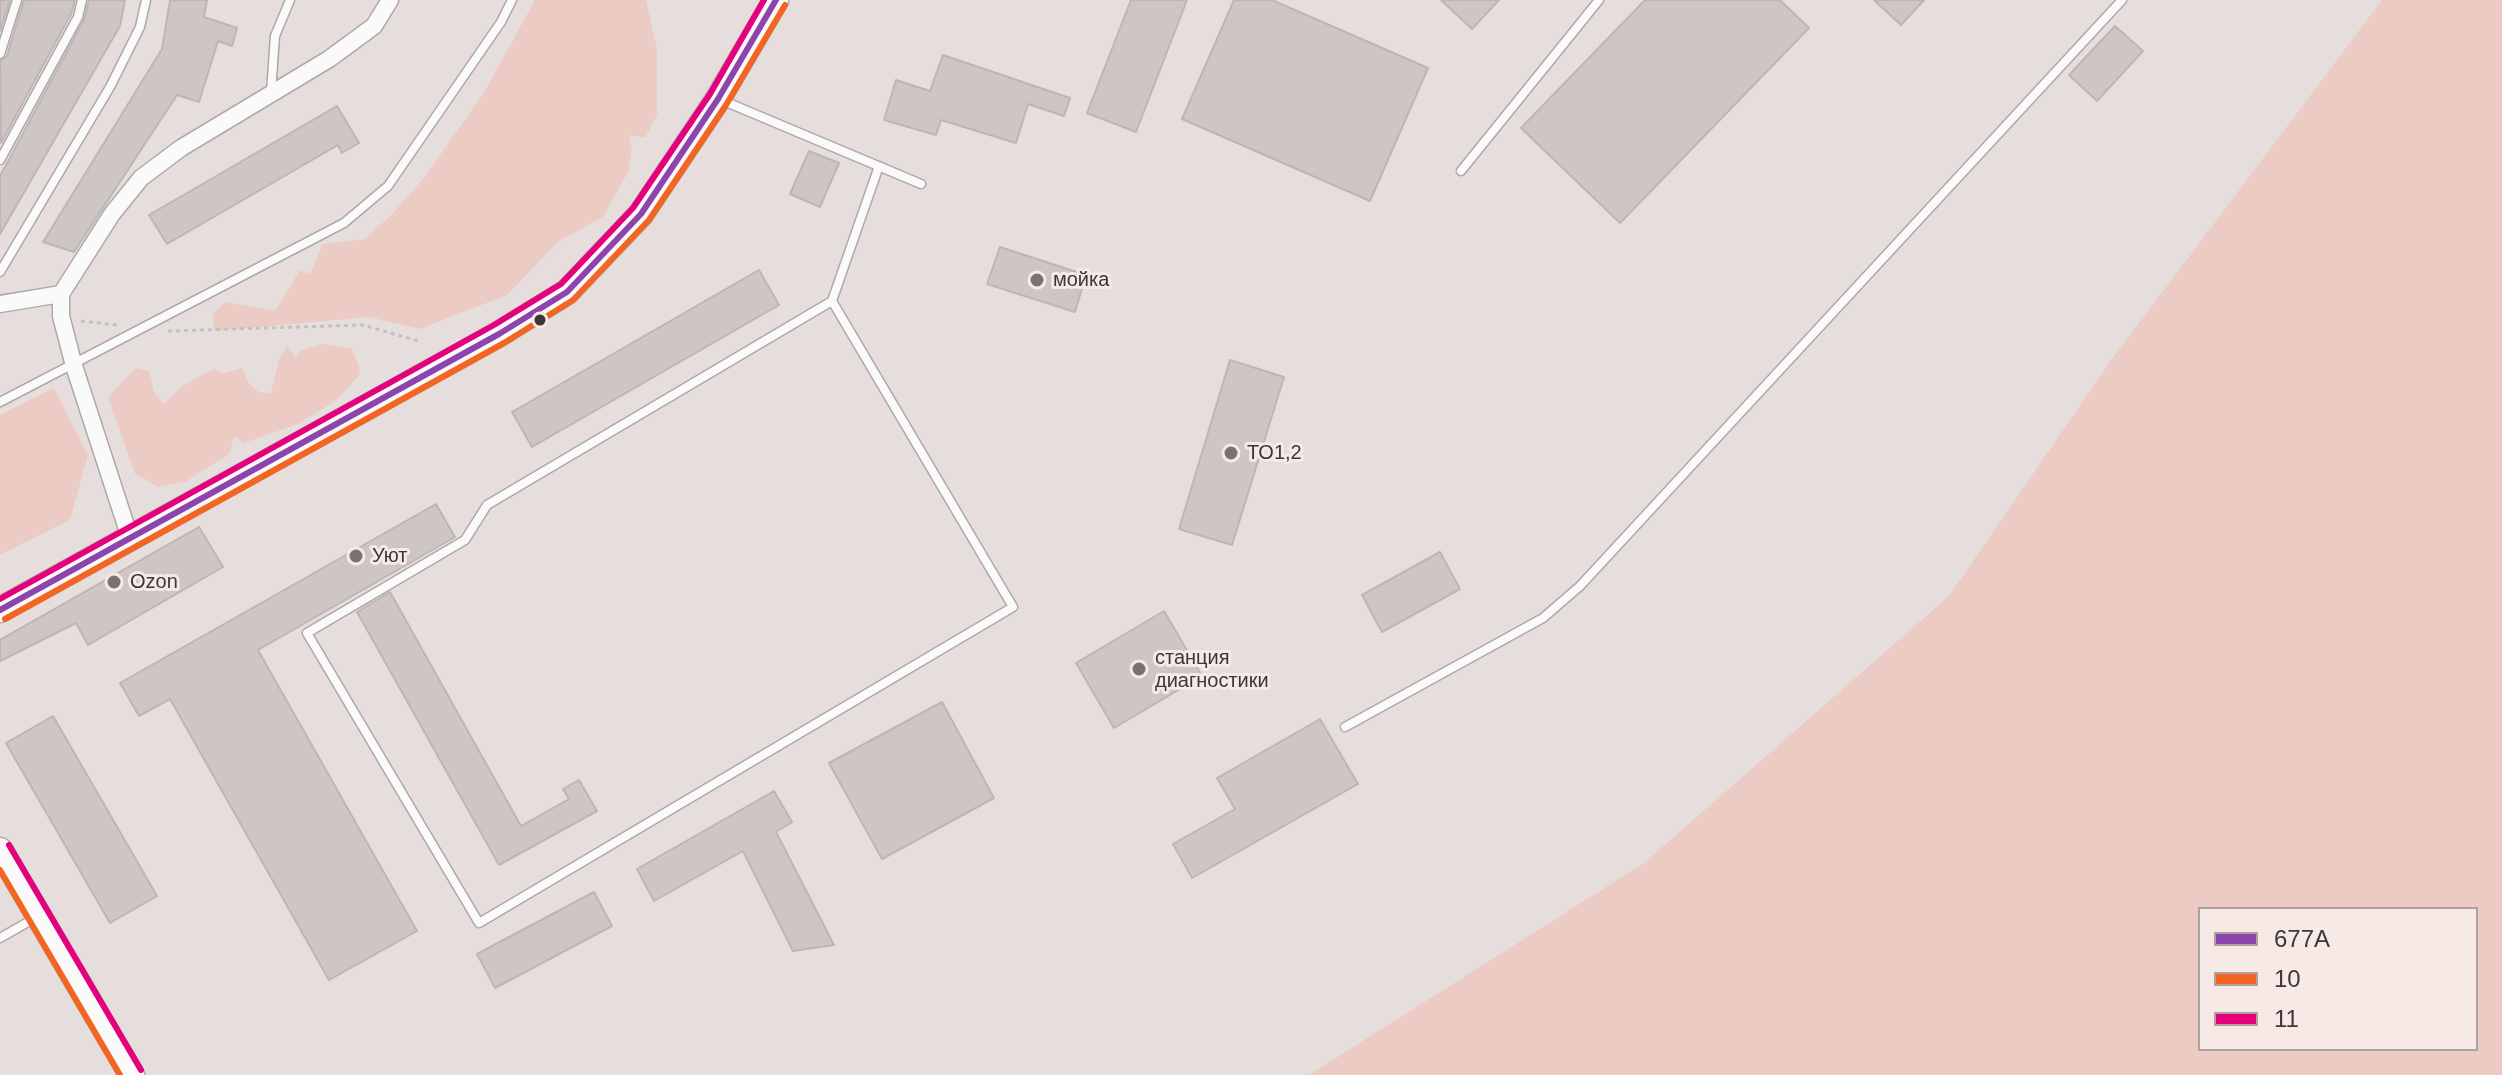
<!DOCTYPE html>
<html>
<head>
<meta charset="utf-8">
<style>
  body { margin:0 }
  #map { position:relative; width:2502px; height:1075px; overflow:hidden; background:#e6dedc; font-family:Helvetica,sans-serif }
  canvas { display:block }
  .legend { position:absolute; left:2198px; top:907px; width:280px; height:144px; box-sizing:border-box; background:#f7e9e5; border:2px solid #ada29f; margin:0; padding:10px 14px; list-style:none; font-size:24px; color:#3d3836 }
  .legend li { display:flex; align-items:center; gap:16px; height:40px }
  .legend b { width:40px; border:2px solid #ada29f }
</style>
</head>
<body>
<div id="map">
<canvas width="2502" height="1075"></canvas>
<ul class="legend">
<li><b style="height:10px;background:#8e44ad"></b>677А</li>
<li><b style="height:10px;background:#f26522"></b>10</li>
<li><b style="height:10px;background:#e5007d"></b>11</li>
</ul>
</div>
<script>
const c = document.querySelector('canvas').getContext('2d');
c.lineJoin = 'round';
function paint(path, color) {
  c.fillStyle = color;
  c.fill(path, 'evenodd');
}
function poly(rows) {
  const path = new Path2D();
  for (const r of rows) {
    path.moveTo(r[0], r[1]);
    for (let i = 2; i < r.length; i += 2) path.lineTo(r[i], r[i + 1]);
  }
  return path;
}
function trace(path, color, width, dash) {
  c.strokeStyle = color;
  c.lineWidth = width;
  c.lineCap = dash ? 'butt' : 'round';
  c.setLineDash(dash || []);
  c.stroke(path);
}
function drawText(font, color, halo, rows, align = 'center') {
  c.font = font + ' Helvetica,sans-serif';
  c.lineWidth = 6;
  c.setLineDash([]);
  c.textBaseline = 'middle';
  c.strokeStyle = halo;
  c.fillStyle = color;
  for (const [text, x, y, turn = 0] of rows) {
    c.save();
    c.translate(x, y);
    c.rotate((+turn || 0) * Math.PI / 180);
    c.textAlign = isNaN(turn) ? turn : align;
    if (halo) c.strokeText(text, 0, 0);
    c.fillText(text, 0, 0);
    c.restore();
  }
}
const green = poly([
  [535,0,646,0,657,49,657,115,645,138,629,135,632,149,628,172,603,217,559,241,507,295,420,329,369,317,214,331,213,313,226,302,275,311,300,270,310,274,323,244,365,239,391,215,424,178,485,91],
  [2382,0,2502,0,2502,1075,1309,1075,1644,863,1949,596,2107,366],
  [2200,909,2476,909,2476,1049,2200,1049],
  [322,344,351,348,358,363,360,374,337,400,298,424,244,443,234,436,230,453,187,481,158,487,135,474,108,397,136,368,149,371,154,392,163,404,184,385,214,369,222,374,242,368,249,384,259,392,271,393,279,360,287,345,296,358,300,351],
  [54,388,88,455,70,520,0,555,0,415]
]);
const building = poly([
  [0,0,10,0,0,31,0,0],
  [24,0,75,0,71,14,1,143,0,61,7,56,24,0],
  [89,0,125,0,120,26,0,234,0,176,84,20,89,0],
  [170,0,207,0,204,17,237,28,232,46,218,41,199,102,177,95,74,252,43,242,162,49,170,0],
  [1131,0,1187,0,1136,132,1087,113,1131,0],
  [1234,0,1272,0,1428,68,1370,201,1182,119,1234,0],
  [1441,0,1499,0,1472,29,1441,0],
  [1645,0,1780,0,1809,28,1620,223,1521,128,1645,0],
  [1874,0,1924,0,1901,25,1874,0],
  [2115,26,2143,51,2097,101,2069,75,2115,26],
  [943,55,1070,98,1064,116,1028,104,1016,143,941,120,936,135,884,120,896,80,930,91,943,55],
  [337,106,359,143,342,153,338,145,167,244,149,215,337,106],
  [809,151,839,163,820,207,790,194,809,151],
  [1000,247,1086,275,1075,312,987,284,1000,247],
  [759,270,779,305,532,447,512,412,759,270],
  [1230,360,1284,377,1232,545,1179,529,1230,360],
  [436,504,455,537,258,650,417,931,329,980,170,699,139,716,120,683,436,504],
  [199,527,223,567,88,645,76,623,0,661,0,640,199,527],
  [1440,552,1460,589,1382,632,1362,595,1440,552],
  [390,592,521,826,569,799,563,789,579,780,597,811,499,865,357,612,390,592],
  [1164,611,1202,676,1114,728,1076,663,1164,611],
  [942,702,994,798,882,859,829,763,942,702],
  [53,716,157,896,110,923,6,743,53,716],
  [1320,719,1358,784,1192,878,1173,844,1235,809,1217,778,1320,719],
  [774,791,792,822,776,832,834,945,793,951,743,851,654,901,637,869,774,791],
  [594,892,612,926,495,988,477,954,594,892]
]);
const path = poly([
  [81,321,117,325],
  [168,331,363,325,418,341]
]);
const lane = poly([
  [0,54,17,0],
  [271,92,275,36,290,0],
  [719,99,921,184],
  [0,160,78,17,82,0],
  [1461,171,1599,0],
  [0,272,110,87,140,27,146,0],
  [832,301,1013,607,479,923,307,633,465,540,487,505,832,301,879,166],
  [0,402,344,223,388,186,501,22,512,0],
  [1345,727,1543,618,1580,586,2122,0],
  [0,938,35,918]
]);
const street = poly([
  [0,304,61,294],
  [130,538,74,366,61,316,61,294,112,214,141,178,181,148,329,59,374,26,390,0]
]);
const secondary = poly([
  [0,610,499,334,567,292,641,214,718,99,776,0],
  [0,850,132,1075]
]);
const bus1 = poly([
  [0,610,499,334,567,292,641,214,718,99,776,0]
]);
const bus2 = poly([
  [5,619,504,343,573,300,649,220,726,105,785,5],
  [0,870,120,1075]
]);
const bus3 = poly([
  [0,599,494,325,561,284,633,208,710,94,764,0],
  [9,845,141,1070]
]);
const markers = [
  [1037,280,8,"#787270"],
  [540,320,7,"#3d3836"],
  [1231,453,8,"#787270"],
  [356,556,8,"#787270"],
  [114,582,8,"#787270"],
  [1139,669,8,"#787270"]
];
const poiNames = [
  ["мойка",1053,280],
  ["ТО1,2",1247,453],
  ["Уют",372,556],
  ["Ozon",130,582],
  ["станция",1155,658],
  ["диагностики",1155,681]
];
paint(green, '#eccbc4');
paint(building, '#cdc6c5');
trace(building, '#bdb6b5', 2);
trace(lane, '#aea8a7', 11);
trace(street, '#aea8a7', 19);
trace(secondary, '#aea8a7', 27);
trace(path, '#c3c1c1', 3, [4, 4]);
trace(lane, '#fbfafa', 8);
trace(street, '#fbfafa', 16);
trace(secondary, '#fbfafa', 24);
trace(bus1, '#8e44ad', 6);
trace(bus2, '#f26522', 6);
trace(bus3, '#e5007d', 6);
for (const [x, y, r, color] of markers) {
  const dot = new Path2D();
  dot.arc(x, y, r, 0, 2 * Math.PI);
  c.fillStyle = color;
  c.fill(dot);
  trace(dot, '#f7e9e5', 3);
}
drawText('20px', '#3d3836', '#f7e9e5', poiNames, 'left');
</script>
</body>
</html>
